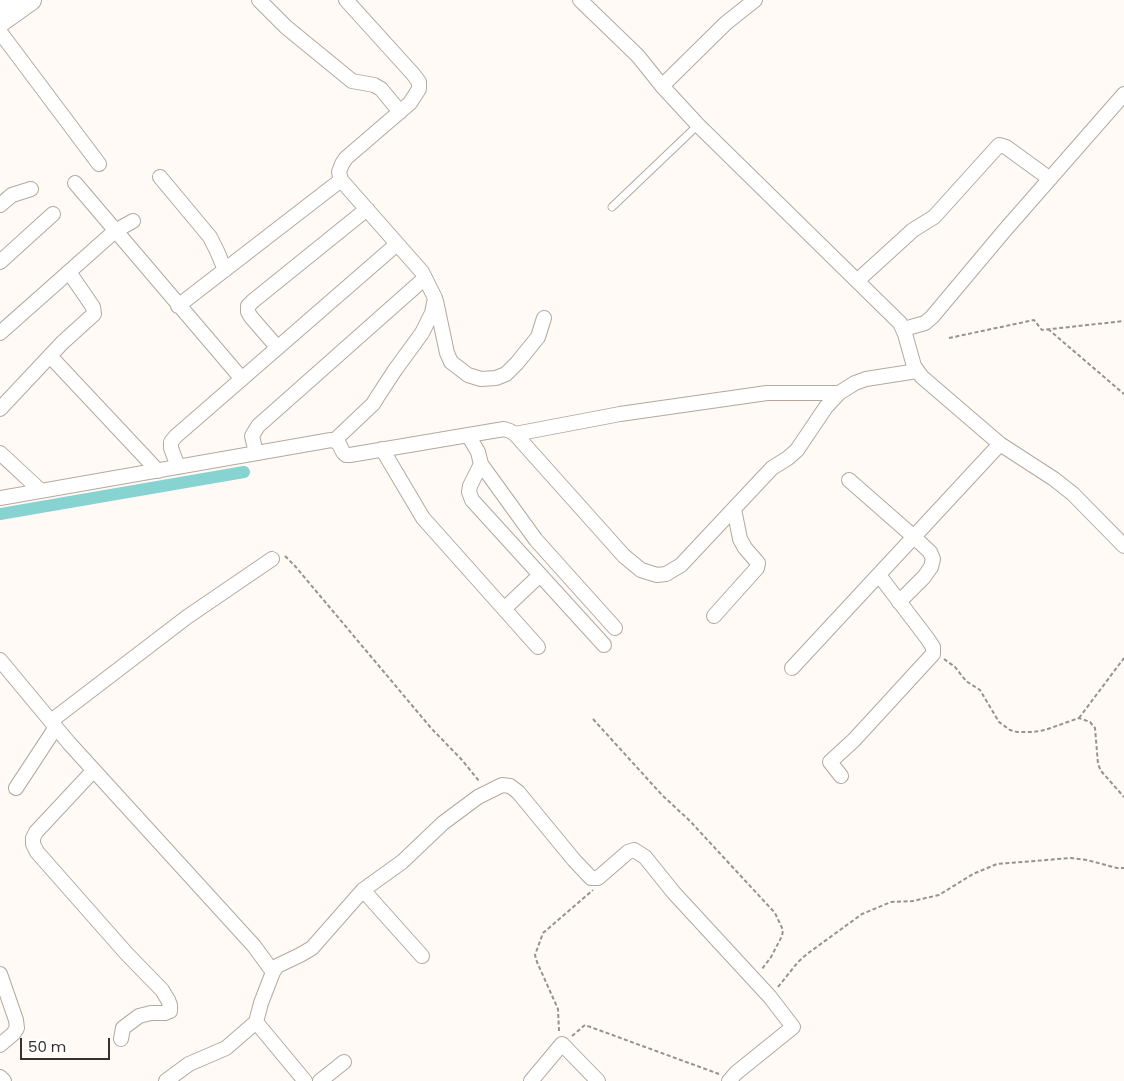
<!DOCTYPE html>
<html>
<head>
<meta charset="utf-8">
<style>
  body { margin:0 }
  #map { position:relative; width:1124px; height:1081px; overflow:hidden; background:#fffaf6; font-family:Poppins,sans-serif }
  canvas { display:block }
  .scale { position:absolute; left:20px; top:1038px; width:90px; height:22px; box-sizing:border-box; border:2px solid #36312e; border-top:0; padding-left:6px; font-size:15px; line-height:18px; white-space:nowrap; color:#36312e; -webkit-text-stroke:4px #fff; paint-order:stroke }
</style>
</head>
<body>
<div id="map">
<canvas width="1124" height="1081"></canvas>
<div class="scale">50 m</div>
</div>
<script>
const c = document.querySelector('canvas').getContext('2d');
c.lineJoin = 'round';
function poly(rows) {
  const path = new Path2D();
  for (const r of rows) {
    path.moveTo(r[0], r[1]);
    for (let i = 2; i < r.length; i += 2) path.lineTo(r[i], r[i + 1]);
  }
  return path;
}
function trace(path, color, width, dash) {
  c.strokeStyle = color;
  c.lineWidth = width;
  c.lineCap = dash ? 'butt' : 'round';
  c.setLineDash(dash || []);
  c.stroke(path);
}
const canal = poly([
  [0,514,244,472]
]);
const path = poly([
  [1048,329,1124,394],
  [949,338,1034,320,1042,330,1124,321],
  [285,556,295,566,431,728,462,760,479,781],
  [944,659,955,667,966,681,980,690,999,722,1010,730,1017,732,1033,732,1045,730,1079,718,1090,722,1095,728,1098,764,1101,771,1124,797],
  [1079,718,1124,658],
  [593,719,662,795,690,821,775,913,783,930,782,936,771,957,762,969],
  [778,987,798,962,807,954,862,914,891,902,913,901,939,895,973,874,997,864,1071,858,1087,860,1117,868,1124,868],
  [559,1031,558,1009,537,962,535,955,543,933,593,890],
  [572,1036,585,1025,719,1074]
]);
const lane = poly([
  [612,207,698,125]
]);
const street = poly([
  [259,0,286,27,352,81,374,85,381,89,400,112],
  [580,0,638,56,662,86,698,125,900,323,905,334,914,366,922,377,1000,444,1054,479,1073,494,1124,546],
  [0,32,99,164],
  [662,86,726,23,755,0],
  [160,177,210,237,217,251,225,270],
  [75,183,242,379],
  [0,205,12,195,31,189],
  [0,262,53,214],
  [857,281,913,230,934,217,999,145,1006,147,1050,179],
  [436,301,447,353,451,362,468,375,481,379,496,378,506,374,517,363,538,337,544,318],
  [178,306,341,180],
  [904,329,925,323,932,317,1005,230,1124,94],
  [0,333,115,231,133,221],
  [277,347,251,317,248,312,248,306,253,301,367,209],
  [50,356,158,471],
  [0,409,62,343,94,314,93,307,69,272],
  [515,434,620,414,767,393,839,393],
  [468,435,478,452,481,464,470,486,469,492,472,500,604,645],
  [335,440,373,404,378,396,395,370,422,333,432,313,435,298,422,272,341,180,339,172,342,164,346,158,410,103,419,89,419,82,413,74,346,0],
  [382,449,423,518,538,647],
  [0,453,41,491],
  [256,453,252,436,258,426,425,278],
  [481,464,536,540,615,628],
  [178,467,171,448,171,442,176,436,397,244],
  [849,480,914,537,930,552,933,559,931,567,924,577,899,602],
  [0,498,331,440,338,442,343,452,346,455,350,455,504,429,510,431,515,434,624,556,641,570,657,575,666,574,681,565,772,468,788,458,797,450,826,407,839,393,855,383,866,379,917,371],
  [504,609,540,575],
  [714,616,757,568,758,563,745,548,740,539,734,509],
  [0,660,69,743,254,946,273,972,261,1003,256,1022,305,1081],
  [792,668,1000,444],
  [51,721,187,617,272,559],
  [94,770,36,832,33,838,33,844,37,852,126,953,162,990,168,1000,170,1005,170,1011,165,1013,151,1013,139,1016,123,1028,121,1039],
  [841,776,830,762,854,740,933,654,933,647,927,638,879,575],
  [16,788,56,727],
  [363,890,422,956],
  [273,972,277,966,300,955,312,948,363,890,402,862,443,823,478,797,502,785,510,786,518,792,574,860,591,878,598,878,628,852,634,850,645,857,674,893,770,997,793,1027,736,1073,729,1081],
  [0,974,16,1020,17,1028,13,1034,0,1045],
  [0,1077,4,1081],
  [166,1081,189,1064,226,1048,256,1022],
  [320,1081,344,1062],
  [531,1081,562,1044,598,1081]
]);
const secondary = poly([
  [0,22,31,0]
]);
const highway = poly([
  [0,7,9,0]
]);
trace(canal, '#86d3d2', 12);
trace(lane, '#b3a99f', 9);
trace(street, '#b3a99f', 16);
trace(secondary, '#b3a99f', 22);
trace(highway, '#b3a99f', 28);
trace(path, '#97928e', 2, [4, 2.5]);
trace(lane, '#fff', 7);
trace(street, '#fff', 14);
trace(secondary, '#fff', 20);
trace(highway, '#fff', 25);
</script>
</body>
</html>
